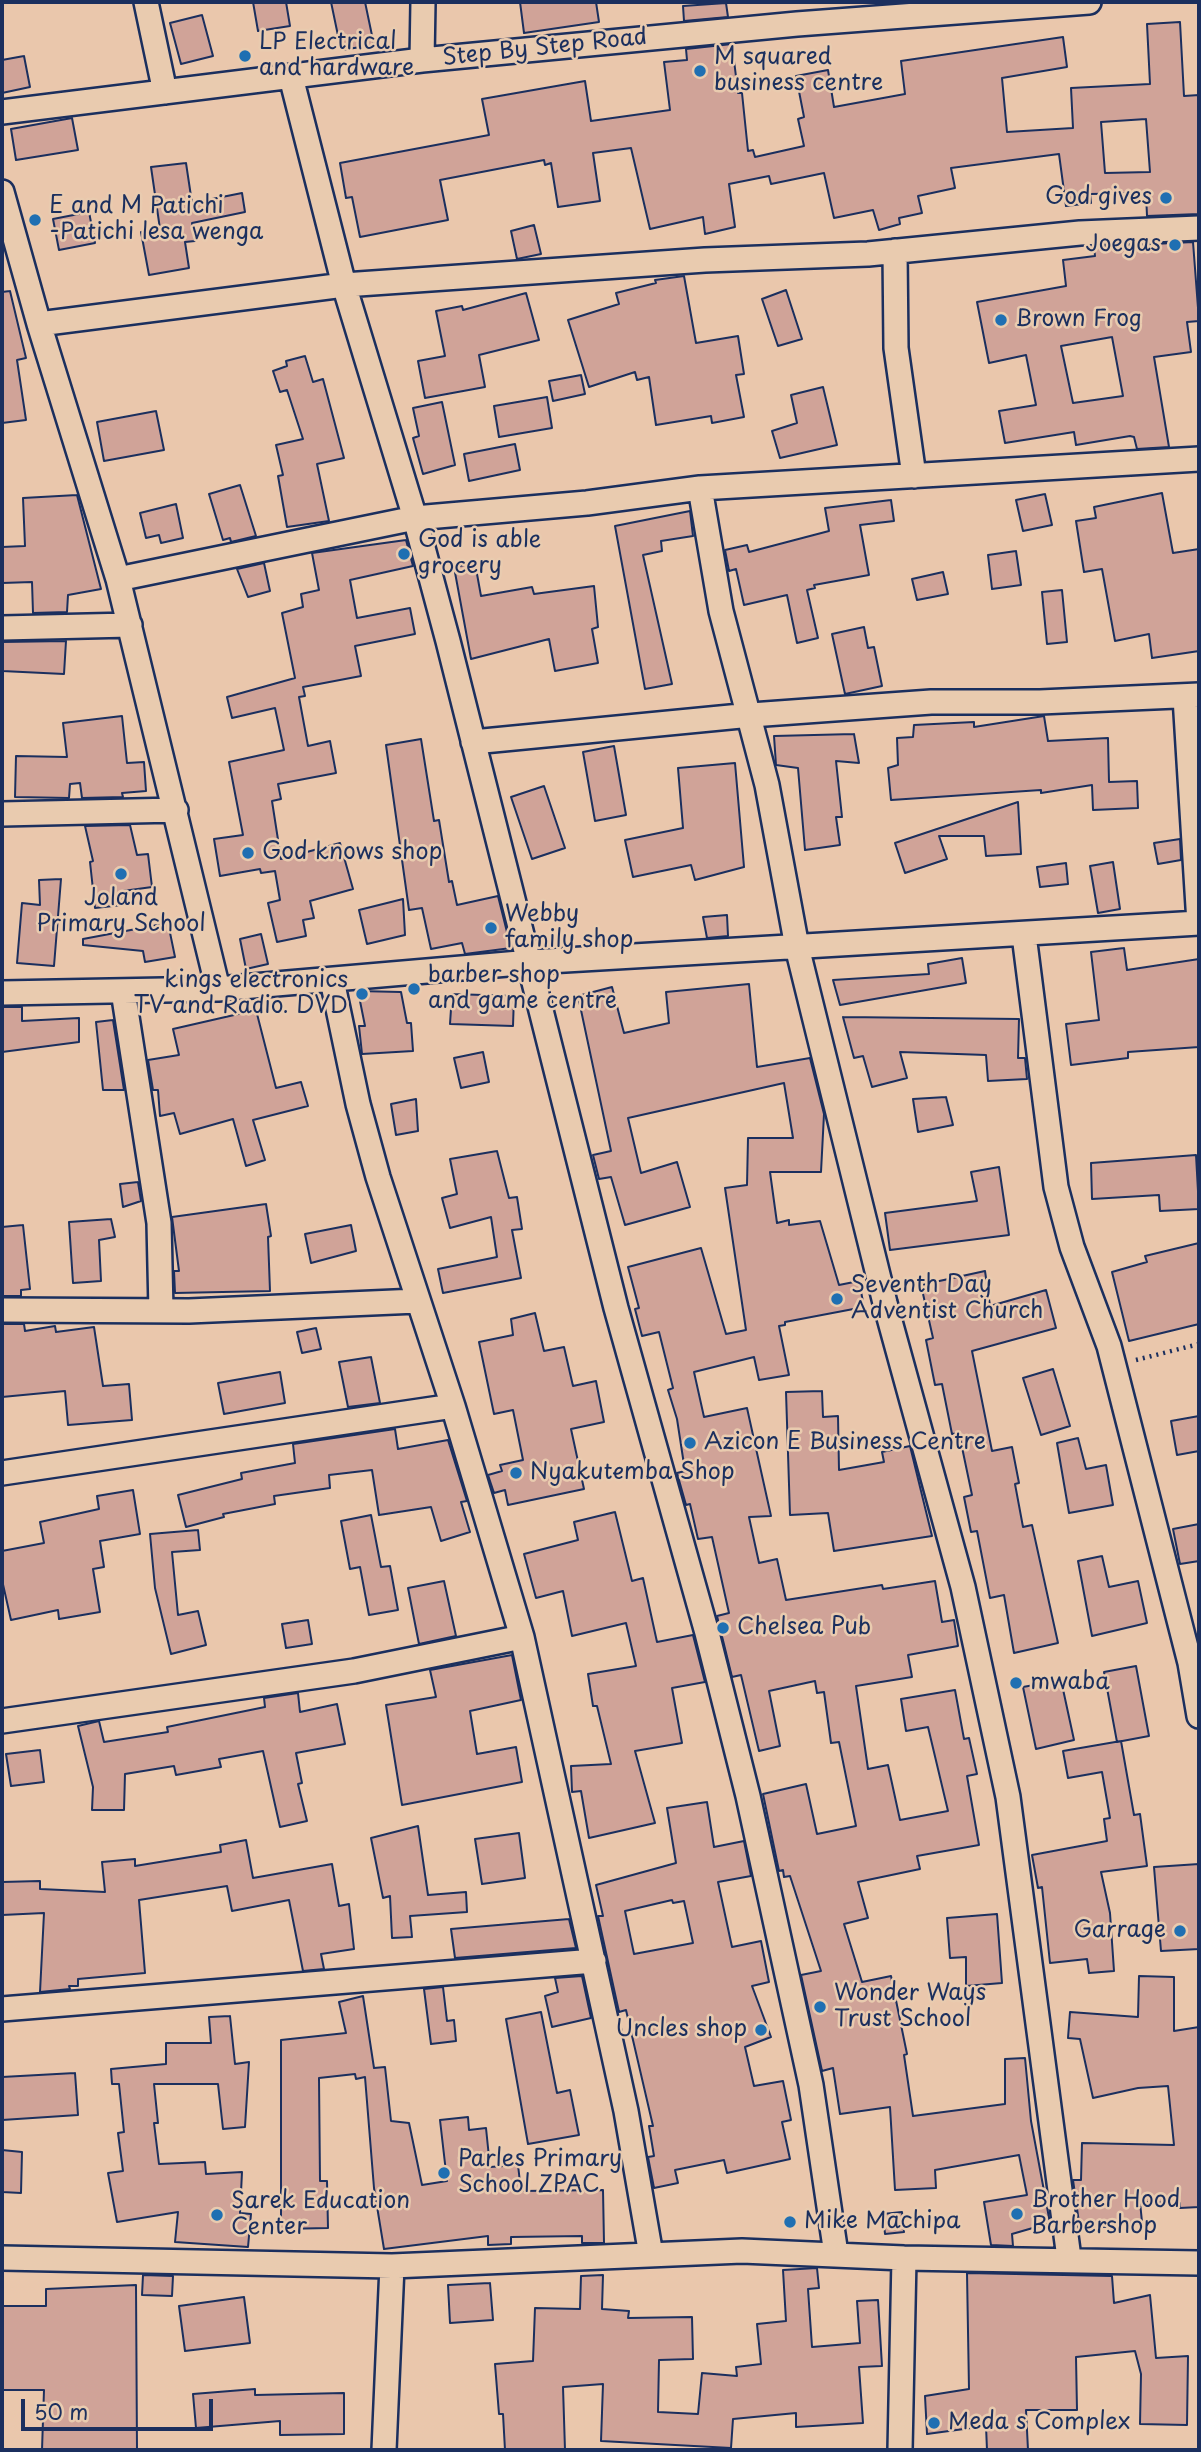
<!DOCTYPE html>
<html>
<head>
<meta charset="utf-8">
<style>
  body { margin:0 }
  #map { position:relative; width:1201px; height:2452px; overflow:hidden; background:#eac7ac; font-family:"Playpen Sans",sans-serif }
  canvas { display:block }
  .frame { position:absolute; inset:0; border:4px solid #1b2f5e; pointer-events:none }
  .scale { position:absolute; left:21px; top:2399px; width:192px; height:32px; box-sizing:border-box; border:4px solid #1b2f5e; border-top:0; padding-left:9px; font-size:21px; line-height:24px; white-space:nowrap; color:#1b2f5e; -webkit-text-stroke:5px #e9cbaf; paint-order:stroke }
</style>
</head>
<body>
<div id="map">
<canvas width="1201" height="2452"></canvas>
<div class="frame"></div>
<div class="scale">50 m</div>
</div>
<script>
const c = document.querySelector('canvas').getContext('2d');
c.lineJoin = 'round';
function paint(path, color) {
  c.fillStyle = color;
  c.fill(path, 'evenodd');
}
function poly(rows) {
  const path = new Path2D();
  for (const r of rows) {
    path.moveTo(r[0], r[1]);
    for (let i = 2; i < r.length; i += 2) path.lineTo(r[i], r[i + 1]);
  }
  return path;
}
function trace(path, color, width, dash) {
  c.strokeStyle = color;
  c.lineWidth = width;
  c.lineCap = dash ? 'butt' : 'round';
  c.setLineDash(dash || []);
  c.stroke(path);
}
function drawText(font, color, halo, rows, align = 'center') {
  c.font = font + ' "Playpen Sans",sans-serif';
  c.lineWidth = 5;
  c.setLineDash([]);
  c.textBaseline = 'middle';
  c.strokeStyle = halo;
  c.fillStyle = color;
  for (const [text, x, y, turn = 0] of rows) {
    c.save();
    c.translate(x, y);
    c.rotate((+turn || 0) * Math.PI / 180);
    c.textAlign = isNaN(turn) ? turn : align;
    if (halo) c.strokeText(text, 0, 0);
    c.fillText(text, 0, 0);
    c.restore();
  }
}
const building = poly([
  [253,2,286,2,290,26,258,31,253,2],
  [331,2,365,2,374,45,341,50,331,2],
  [520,2,596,2,599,22,524,33,520,2],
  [726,3,728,17,684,21,683,6,726,3],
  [202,15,213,56,181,64,170,23,202,15],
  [1180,22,1184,96,1199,95,1199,214,1147,216,1146,193,1090,194,1091,203,1066,206,1059,154,951,168,955,188,918,196,922,213,899,218,900,224,879,230,873,210,834,218,824,173,771,184,769,176,729,184,735,227,705,234,703,217,650,229,631,148,593,153,600,201,558,207,551,163,545,165,544,160,440,180,448,220,360,237,352,197,346,198,340,163,489,135,482,99,585,81,591,121,670,110,664,62,687,60,686,49,732,44,738,93,742,93,748,151,753,150,755,157,804,146,798,119,804,117,796,76,828,70,834,107,905,94,901,61,1063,37,1067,67,1002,78,1007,132,1073,128,1071,88,1150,84,1147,24,1180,22],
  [1146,119,1150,172,1105,173,1101,122,1146,119],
  [24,56,30,87,2,93,2,60,24,56],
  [72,118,78,150,16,160,11,129,72,118],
  [186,163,192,203,242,193,245,212,192,223,195,241,185,242,189,268,149,275,141,232,160,229,151,167,186,163],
  [89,212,95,243,59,250,53,219,89,212],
  [534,225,541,254,517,259,511,231,534,225],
  [1193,242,1199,321,1187,322,1191,352,1154,357,1169,447,1137,449,1134,437,1130,436,1076,445,1074,432,1005,443,999,411,1036,405,1026,355,989,363,977,302,1066,286,1063,260,1095,256,1094,247,1193,242],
  [1112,337,1123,396,1073,403,1061,346,1112,337],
  [684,276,696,343,738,336,744,374,736,375,744,417,712,423,711,416,656,425,649,377,637,380,635,372,589,387,568,320,619,304,616,293,656,283,655,280,684,276],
  [786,290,802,339,778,346,762,299,786,290],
  [10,291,26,358,17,360,26,420,2,423,2,292,10,291],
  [526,293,539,340,479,355,485,387,425,398,418,361,445,356,436,311,462,306,463,310,526,293],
  [305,356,313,382,323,379,344,458,317,464,329,521,287,527,278,476,283,475,276,445,303,439,287,390,280,392,273,371,287,366,286,361,305,356],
  [581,375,585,394,553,401,549,381,581,375],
  [823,387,837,445,780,458,772,431,797,423,791,395,823,387],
  [547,397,552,428,499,437,494,406,547,397],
  [442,402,455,465,423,474,413,438,419,436,413,408,442,402],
  [156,411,164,450,104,461,97,422,156,411],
  [515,444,520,470,469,481,464,454,515,444],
  [240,485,256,536,231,542,230,538,223,540,209,494,240,485],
  [1162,493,1173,553,1199,549,1199,651,1152,658,1149,634,1115,641,1102,569,1084,572,1076,521,1096,518,1094,507,1162,493],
  [1045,494,1052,525,1023,531,1016,500,1045,494],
  [77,495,101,589,68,595,67,612,33,613,32,582,2,583,2,547,25,546,23,498,77,495],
  [891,500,894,521,860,525,869,575,814,585,815,588,807,590,818,638,797,643,787,595,744,605,736,569,729,571,725,550,747,545,749,552,829,531,825,508,891,500],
  [176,504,183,538,161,543,159,535,146,538,140,513,176,504],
  [690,511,693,536,661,541,662,551,643,555,672,684,645,689,615,526,690,511],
  [406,540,413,566,350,580,357,618,410,608,415,634,355,646,361,676,303,687,305,696,299,697,308,746,330,741,336,773,278,784,281,799,272,801,281,859,340,843,353,889,310,901,314,918,303,920,306,936,277,942,268,903,280,900,275,871,261,873,260,869,220,876,214,839,243,835,229,762,284,750,275,708,232,718,227,697,295,678,282,613,303,607,301,594,319,590,312,553,406,540],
  [1016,551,1021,585,992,589,988,555,1016,551],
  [264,563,270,591,248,597,237,569,264,563],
  [475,563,481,596,532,587,534,594,594,586,598,627,592,629,598,663,555,671,549,639,471,659,454,567,475,563],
  [943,572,948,594,917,600,912,579,943,572],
  [1062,590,1067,642,1047,644,1042,592,1062,590],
  [864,627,868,648,874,647,882,686,845,694,832,634,864,627],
  [66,641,64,674,2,671,2,642,66,641],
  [122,716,127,763,144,762,146,791,122,793,123,797,82,798,80,783,70,784,69,798,15,797,16,756,67,757,63,723,122,716],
  [1044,716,1048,741,1108,738,1109,782,1137,781,1138,808,1093,810,1092,785,1041,793,1041,790,891,800,888,768,898,765,897,738,913,737,914,725,974,722,974,727,1044,716],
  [854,734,859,763,836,761,842,817,836,817,840,845,805,850,798,768,776,765,774,736,854,734],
  [421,739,434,821,439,820,449,882,452,881,457,905,498,896,511,948,465,954,462,943,431,949,422,908,409,910,386,745,421,739],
  [614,746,626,815,595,821,583,752,614,746],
  [735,763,744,867,695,880,691,865,633,877,625,840,683,828,678,768,735,763],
  [544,786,565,848,532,859,511,797,544,786],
  [1018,802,1021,854,986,856,984,836,939,836,947,859,905,873,895,843,1018,802],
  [130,825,137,855,148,854,152,887,123,891,122,905,95,908,90,862,93,861,85,826,130,825],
  [1180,839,1181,860,1158,864,1154,843,1180,839],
  [1113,862,1120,909,1098,913,1090,866,1113,862],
  [1066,863,1068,884,1040,887,1037,867,1066,863],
  [61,879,54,966,17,963,22,903,40,905,39,880,61,879],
  [403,899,405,935,367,944,359,910,403,899],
  [727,915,728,936,707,938,703,917,727,915],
  [168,923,175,957,145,962,143,951,83,945,83,939,168,923],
  [261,934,268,964,246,969,240,939,261,934],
  [1124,948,1127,970,1199,959,1199,1047,1128,1052,1128,1058,1071,1065,1066,1024,1099,1020,1091,952,1124,948],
  [962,958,966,983,840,1005,833,980,929,974,928,964,962,958],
  [749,984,757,1067,810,1058,824,1114,821,1172,770,1172,777,1223,789,1220,789,1225,820,1221,839,1285,859,1281,864,1307,785,1322,785,1325,779,1326,789,1375,759,1380,754,1357,694,1372,704,1417,747,1408,771,1516,749,1517,759,1563,777,1559,786,1600,882,1585,883,1589,935,1581,942,1622,954,1620,958,1646,908,1655,912,1677,856,1686,868,1769,888,1765,900,1820,948,1811,928,1727,906,1731,901,1699,955,1690,964,1739,969,1738,977,1774,967,1776,979,1845,917,1856,920,1869,858,1882,868,1918,844,1924,862,1982,891,1976,907,2054,904,2055,913,2116,1005,2104,1005,2059,1025,2058,1031,2121,1050,2223,1012,2234,1013,2246,991,2245,984,2202,1027,2195,1019,2155,935,2170,936,2188,895,2190,890,2107,840,2114,833,2068,822,2071,801,1975,821,1971,790,1876,784,1877,783,1870,779,1871,763,1794,806,1784,817,1834,856,1826,839,1742,831,1743,824,1692,817,1693,815,1681,769,1691,780,1746,759,1751,741,1675,732,1677,717,1616,729,1613,712,1537,698,1539,690,1504,686,1505,677,1473,685,1471,677,1419,668,1390,673,1388,659,1332,642,1336,635,1309,639,1308,628,1267,701,1248,726,1334,746,1330,725,1188,747,1185,748,1138,793,1138,784,1083,628,1118,641,1173,677,1162,690,1207,625,1225,611,1177,599,1179,593,1155,611,1151,578,996,612,987,624,1033,669,1023,666,992,749,984],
  [358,991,401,992,407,1023,411,1023,413,1051,362,1054,359,1026,365,1026,358,991],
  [452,994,514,996,513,1026,450,1024,452,994],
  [2,1007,22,1007,22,1021,79,1018,79,1042,2,1052,2,1007],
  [256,1010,276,1088,301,1082,308,1106,253,1120,265,1160,246,1166,233,1119,180,1134,174,1113,160,1116,158,1090,153,1090,148,1060,179,1055,173,1029,256,1010],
  [843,1017,1019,1019,1018,1058,1025,1058,1027,1079,988,1081,986,1055,900,1052,907,1078,872,1087,863,1056,854,1058,843,1017],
  [113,1020,124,1090,103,1090,96,1022,113,1020],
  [483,1052,489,1082,461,1088,454,1058,483,1052],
  [946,1097,953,1125,918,1132,913,1099,946,1097],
  [416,1099,418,1131,396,1135,391,1104,416,1099],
  [497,1151,509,1198,517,1197,522,1229,512,1230,521,1278,443,1293,438,1269,497,1257,491,1217,450,1228,442,1198,457,1194,450,1159,497,1151],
  [1196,1155,1199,1209,1160,1211,1159,1195,1092,1199,1091,1163,1196,1155],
  [999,1167,1009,1235,890,1250,885,1213,977,1201,971,1172,999,1167],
  [138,1182,141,1201,123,1207,120,1184,138,1182],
  [266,1204,271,1236,268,1237,270,1291,175,1293,174,1271,179,1271,172,1217,266,1204],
  [111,1219,115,1237,99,1240,101,1281,73,1283,69,1222,111,1219],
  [23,1225,30,1289,21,1290,21,1296,2,1296,2,1227,23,1225],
  [351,1225,356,1251,311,1263,305,1234,351,1225],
  [1199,1243,1199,1324,1129,1341,1112,1272,1147,1262,1145,1256,1199,1243],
  [985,1271,990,1306,1046,1290,1056,1328,972,1351,992,1451,1012,1447,1019,1483,1015,1484,1023,1527,1032,1525,1058,1643,1014,1653,1004,1595,990,1598,977,1531,971,1532,964,1497,972,1495,959,1433,952,1434,942,1384,935,1385,926,1340,933,1338,921,1285,985,1271],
  [535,1313,544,1351,564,1347,573,1386,596,1381,604,1422,571,1429,584,1489,508,1505,505,1490,494,1493,488,1475,502,1471,500,1465,523,1460,513,1410,494,1414,479,1342,513,1335,511,1319,535,1313],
  [2,1324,24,1324,25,1331,55,1326,56,1332,94,1327,103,1386,129,1384,132,1420,68,1425,65,1391,2,1397,2,1324],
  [316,1328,321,1349,302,1353,297,1332,316,1328],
  [371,1357,380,1403,348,1407,339,1362,371,1357],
  [1053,1369,1070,1426,1041,1435,1023,1378,1053,1369],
  [280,1372,285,1403,224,1414,218,1383,280,1372],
  [822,1391,823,1417,838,1416,839,1470,884,1462,882,1452,910,1446,932,1536,834,1551,828,1513,790,1515,786,1392,822,1391],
  [1199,1416,1199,1451,1177,1455,1171,1421,1199,1416],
  [395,1429,398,1449,448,1440,467,1501,461,1502,470,1532,441,1541,431,1507,379,1515,372,1470,329,1475,330,1488,274,1496,275,1504,223,1514,224,1517,186,1527,178,1495,242,1479,241,1473,295,1463,293,1444,395,1429],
  [1078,1438,1086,1469,1106,1465,1113,1505,1069,1513,1057,1443,1078,1438],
  [133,1490,140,1534,100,1541,104,1567,93,1569,100,1612,59,1619,58,1610,11,1620,2,1580,2,1551,44,1543,40,1522,99,1509,97,1496,133,1490],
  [615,1512,632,1581,643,1578,657,1642,693,1635,705,1682,672,1688,682,1743,635,1751,655,1823,589,1838,581,1791,572,1792,571,1766,611,1764,597,1706,593,1706,588,1674,636,1666,626,1623,572,1636,563,1591,536,1598,524,1554,578,1540,574,1522,615,1512],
  [371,1515,381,1567,390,1566,398,1610,369,1615,360,1567,350,1569,341,1521,371,1515],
  [1199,1524,1199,1561,1180,1564,1173,1529,1199,1524],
  [198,1530,200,1550,172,1552,178,1615,198,1611,206,1645,171,1654,155,1588,150,1534,198,1530],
  [1102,1556,1109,1587,1138,1581,1147,1623,1092,1636,1078,1561,1102,1556],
  [444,1581,456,1636,419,1644,408,1588,444,1581],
  [308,1620,312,1644,286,1648,282,1624,308,1620],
  [512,1655,521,1700,470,1711,477,1754,516,1747,522,1782,402,1805,386,1705,436,1697,430,1670,512,1655],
  [1136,1666,1149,1736,1117,1742,1104,1672,1136,1666],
  [1061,1680,1074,1740,1036,1749,1023,1687,1061,1680],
  [298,1693,300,1712,337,1704,345,1744,296,1753,302,1783,298,1784,307,1821,280,1827,263,1751,219,1759,221,1767,176,1775,174,1766,125,1774,124,1810,92,1810,93,1787,78,1726,99,1721,104,1742,168,1732,167,1727,265,1707,264,1698,298,1693],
  [1121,1741,1134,1815,1140,1814,1147,1866,1101,1872,1110,1913,1114,1971,1089,1973,1087,1959,1050,1963,1042,1887,1038,1888,1032,1855,1107,1841,1104,1819,1110,1818,1102,1772,1068,1778,1063,1751,1121,1741],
  [40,1750,44,1782,11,1786,6,1754,40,1750],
  [707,1802,714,1847,744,1841,751,1876,718,1882,732,1947,761,1941,769,1982,752,1986,771,2037,745,2047,754,2086,783,2081,791,2120,782,2122,790,2159,727,2173,724,2160,675,2170,678,2183,654,2188,648,2157,654,2156,649,2126,653,2126,626,2010,619,2012,598,1916,603,1916,596,1885,676,1863,667,1808,707,1802],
  [672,1900,673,1903,684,1901,693,1943,634,1954,625,1911,672,1900],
  [418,1826,428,1895,466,1892,467,1912,410,1916,412,1937,392,1938,390,1896,383,1898,371,1838,418,1826],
  [519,1833,525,1878,482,1884,475,1839,519,1833],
  [246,1840,253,1878,332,1864,339,1906,349,1904,354,1949,321,1954,324,1969,303,1971,289,1900,232,1911,227,1886,139,1900,145,1973,78,1979,78,1986,69,1986,70,1989,40,1992,44,1913,2,1915,2,1882,40,1881,40,1889,105,1892,102,1862,135,1859,135,1866,221,1852,220,1845,246,1840],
  [1199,1864,1199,1949,1161,1951,1154,1867,1199,1864],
  [997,1914,1002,1983,966,1986,966,1957,950,1958,947,1918,997,1914],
  [569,1919,576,1948,455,1958,451,1929,569,1919],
  [582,1976,591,2018,552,2027,545,1996,558,1992,555,1978,582,1976],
  [1139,1976,1174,1977,1174,2031,1199,2027,1199,2207,1180,2208,1180,2203,1140,2202,1142,2222,1080,2230,1073,2180,1081,2180,1082,2143,1174,2145,1168,2086,1138,2088,1093,2098,1080,2039,1068,2038,1070,2012,1138,2017,1139,1976],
  [443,1987,447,2021,454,2020,456,2041,431,2044,424,1989,443,1987],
  [363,1996,374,2068,385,2067,391,2121,409,2123,422,2185,447,2181,440,2120,468,2117,469,2130,486,2128,490,2167,518,2165,521,2191,603,2190,604,2243,582,2243,582,2236,511,2237,511,2244,488,2245,488,2236,384,2249,374,2188,365,2077,356,2079,355,2074,319,2078,320,2181,327,2181,328,2228,281,2229,281,2040,346,2033,339,2002,363,1996],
  [541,2012,557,2093,570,2090,579,2135,528,2144,506,2019,541,2012],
  [230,2016,235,2064,249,2062,245,2127,223,2129,218,2084,154,2084,158,2123,154,2123,159,2164,205,2162,206,2174,242,2172,240,2213,251,2214,248,2247,175,2242,178,2212,117,2222,108,2173,123,2171,118,2133,124,2132,119,2084,112,2084,111,2069,166,2064,166,2043,211,2043,209,2017,230,2016],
  [75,2073,78,2115,2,2120,2,2077,75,2073],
  [2,2150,22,2152,21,2193,2,2192,2,2150],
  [902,2212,904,2232,885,2234,883,2214,902,2212],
  [817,2268,819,2288,808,2289,812,2347,860,2343,857,2301,878,2300,882,2366,859,2367,863,2423,796,2427,796,2413,733,2419,731,2448,601,2441,603,2384,563,2387,565,2450,505,2450,503,2414,499,2414,495,2364,533,2361,535,2308,580,2309,581,2276,603,2275,602,2309,629,2311,628,2318,692,2317,693,2359,659,2360,658,2412,698,2414,702,2373,737,2376,736,2367,761,2364,757,2324,786,2321,783,2270,817,2268],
  [967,2273,1112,2276,1114,2303,1150,2295,1156,2358,1188,2356,1187,2425,1140,2424,1141,2374,1135,2351,1076,2357,1077,2410,1026,2410,1028,2450,987,2450,986,2426,927,2434,925,2396,969,2389,967,2273],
  [143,2275,173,2276,172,2296,142,2295,143,2275],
  [490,2283,493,2320,450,2323,448,2285,490,2283],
  [136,2285,137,2450,42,2450,44,2390,2,2390,2,2306,46,2306,46,2289,136,2285],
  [244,2297,250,2343,185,2351,179,2306,244,2297],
  [255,2389,255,2395,344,2393,344,2434,280,2435,280,2421,196,2428,193,2394,255,2389]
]);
const path = poly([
  [1136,1360,1199,1344]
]);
const street = poly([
  [146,2,165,92],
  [422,60,423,2],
  [291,77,344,285,415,518,448,641,616,1308,707,1633,748,1796,811,2085,836,2254],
  [2,112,422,60,797,24,1089,2],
  [2,192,39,324,118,579,218,989],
  [895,251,896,348,914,476],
  [39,324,344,285,705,260,868,254,1080,233,1199,228],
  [700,488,721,611,767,785,797,947,885,1303,963,1587,1008,1797,1069,2258],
  [118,579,415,518,587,503,700,488,1199,459],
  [2,628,130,625],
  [1185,697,1199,923],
  [473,742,751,715,931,702,1040,702,1199,695],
  [2,814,176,810],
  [1024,935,1056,1187,1072,1247,1109,1346,1190,1663,1199,1716],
  [332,980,358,1104,378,1177,453,1406,522,1637,626,2111,651,2255],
  [123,991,159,1223,161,1311],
  [2,993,218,989,531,962,1199,923],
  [2,1310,189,1311,417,1301],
  [2,1473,453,1406],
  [2,1721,354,1671,522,1637],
  [2,2009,594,1961],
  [2,2258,392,2266,742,2251,904,2258,1199,2263],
  [384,2450,392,2266],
  [900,2450,904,2258]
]);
const markers = [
  [245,56,7,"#1f6fb2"],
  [700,71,7,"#1f6fb2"],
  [1166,198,7,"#1f6fb2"],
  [35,220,7,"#1f6fb2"],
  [1175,245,7,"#1f6fb2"],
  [1001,320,7,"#1f6fb2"],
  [404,554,7,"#1f6fb2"],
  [248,853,7,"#1f6fb2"],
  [121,874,7,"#1f6fb2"],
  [491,928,7,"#1f6fb2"],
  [414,989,7,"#1f6fb2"],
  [362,994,7,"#1f6fb2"],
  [837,1299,7,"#1f6fb2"],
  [690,1443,7,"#1f6fb2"],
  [516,1473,7,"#1f6fb2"],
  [723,1628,7,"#1f6fb2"],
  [1016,1683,7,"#1f6fb2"],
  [1180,1931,7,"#1f6fb2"],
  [820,2007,7,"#1f6fb2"],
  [761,2030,7,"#1f6fb2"],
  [444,2173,7,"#1f6fb2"],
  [1017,2214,7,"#1f6fb2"],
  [217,2215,7,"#1f6fb2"],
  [790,2222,7,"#1f6fb2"],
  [934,2423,7,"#1f6fb2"]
];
const poiNames = [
  ["LP Electrical",259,43],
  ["and hardware",259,69],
  ["M squared",714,58],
  ["business centre",714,84],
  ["God gives",1152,198,"right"],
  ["E and M Patichi",49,207],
  ["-Patichi lesa wenga",49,233],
  ["Joegas",1161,245,"right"],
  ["Brown Frog",1015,320],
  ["God is able",418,541],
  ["grocery",418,567],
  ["God knows shop",262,853],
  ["Joland",121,899,"center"],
  ["Primary School",121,925,"center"],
  ["Webby",505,915],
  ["family shop",505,941],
  ["barber shop",428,976],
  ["and game centre",428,1002],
  ["kings electronics",348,981,"right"],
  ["TV and Radio. DVD",348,1007,"right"],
  ["Seventh Day",851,1286],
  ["Adventist Church",851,1312],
  ["Azicon E Business Centre",704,1443],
  ["Nyakutemba Shop",530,1473],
  ["Chelsea Pub",737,1628],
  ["mwaba",1030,1683],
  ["Garrage",1166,1931,"right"],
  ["Wonder Ways",834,1994],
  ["Trust School",834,2020],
  ["Uncles shop",747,2030,"right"],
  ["Parles Primary",458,2160],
  ["School ZPAC",458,2186],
  ["Brother Hood",1031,2201],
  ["Barbershop",1031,2227],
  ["Sarek Education",231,2202],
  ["Center",231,2228],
  ["Mike Machipa",804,2222],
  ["Meda s Complex",948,2423]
];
const streetNames = [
  ["Step By Step Road",545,48,-6]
];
paint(building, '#d0a398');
trace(building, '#1b2f5e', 2);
trace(street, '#1b2f5e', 28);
trace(path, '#1b2f5e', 4.5, [2, 5]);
trace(street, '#e9cbaf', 23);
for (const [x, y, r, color] of markers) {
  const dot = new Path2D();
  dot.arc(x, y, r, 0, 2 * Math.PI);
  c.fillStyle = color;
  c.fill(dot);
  trace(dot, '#e9cbaf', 2.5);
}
drawText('23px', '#1b2f5e', '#e9cbaf', poiNames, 'left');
drawText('23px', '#1b2f5e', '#e9cbaf', streetNames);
</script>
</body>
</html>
